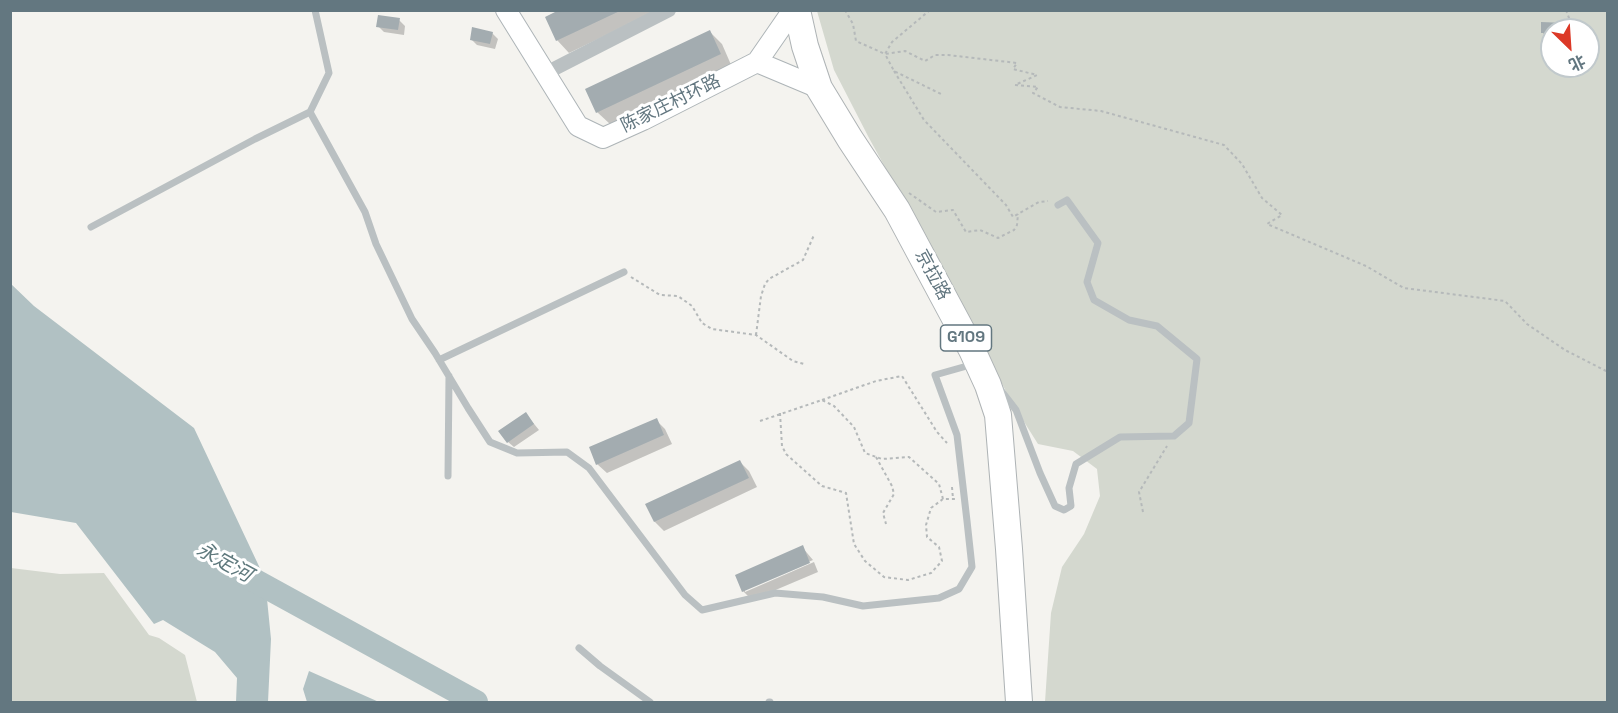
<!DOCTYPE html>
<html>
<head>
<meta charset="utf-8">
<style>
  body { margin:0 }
  #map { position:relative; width:1618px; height:713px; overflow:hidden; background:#f4f3ef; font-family:"Space Grotesk","Noto Sans SC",sans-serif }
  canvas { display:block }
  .frame { position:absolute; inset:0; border:12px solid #637780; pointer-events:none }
  .north { position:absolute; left:1540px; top:18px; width:60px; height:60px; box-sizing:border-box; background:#fff; border:2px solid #c1c9cc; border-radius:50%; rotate:155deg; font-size:16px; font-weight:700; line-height:24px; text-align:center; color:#637780 }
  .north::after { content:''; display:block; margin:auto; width:21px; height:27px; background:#dc3927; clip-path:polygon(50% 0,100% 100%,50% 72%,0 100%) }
</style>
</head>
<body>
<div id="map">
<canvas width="1618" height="713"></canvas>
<div class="frame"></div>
<div class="north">北</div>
</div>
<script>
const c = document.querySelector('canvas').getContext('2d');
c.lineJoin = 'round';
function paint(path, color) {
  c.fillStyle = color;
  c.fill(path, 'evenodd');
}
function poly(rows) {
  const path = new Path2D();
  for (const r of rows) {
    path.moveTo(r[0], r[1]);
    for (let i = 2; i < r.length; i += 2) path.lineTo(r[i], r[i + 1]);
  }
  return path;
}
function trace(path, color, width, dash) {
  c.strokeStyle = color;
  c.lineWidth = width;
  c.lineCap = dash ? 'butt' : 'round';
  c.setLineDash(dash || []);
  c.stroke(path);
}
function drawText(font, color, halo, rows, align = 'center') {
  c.font = font + ' "Space Grotesk","Noto Sans SC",sans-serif';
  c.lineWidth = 6;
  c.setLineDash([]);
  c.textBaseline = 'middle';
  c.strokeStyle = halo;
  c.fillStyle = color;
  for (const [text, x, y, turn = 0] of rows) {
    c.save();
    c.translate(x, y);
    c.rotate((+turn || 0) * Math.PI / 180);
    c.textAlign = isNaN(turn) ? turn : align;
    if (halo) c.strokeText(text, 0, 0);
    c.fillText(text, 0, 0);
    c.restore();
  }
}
const green = poly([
  [817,11,1607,11,1607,702,1045,702,1051,613,1062,567,1084,534,1100,496,1097,469,1073,451,1038,444,1009,398,989,356,869,138,834,70],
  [1552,30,1588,30,1588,66,1552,66],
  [11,568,60,574,104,573,149,635,159,638,185,655,197,702,11,702]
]);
const water = poly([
  [10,283,34,306,194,428,265,579,271,639,268,702,236,702,237,678,215,652,163,620,154,624,76,523,11,512],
  [309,671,379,702,307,702,303,689]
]);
const shadow = poly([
  [562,10,659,10,569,53,557,40],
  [399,20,405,26,404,35,384,32,378,26],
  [1566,25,1571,30,1552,30,1552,39,1548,38,1543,33],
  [710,32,722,44,732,67,610,124,597,112],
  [492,33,498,39,495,49,477,45,471,39],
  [526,414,539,430,514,447,508,442],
  [656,420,665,429,672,444,607,473,597,464],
  [740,462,749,471,757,487,664,531,655,522,647,505],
  [802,547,813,560,745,589,745,592,814,562,818,572,752,600,743,591,737,576]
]);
const river = poly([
  [239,572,476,702]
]);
const building = poly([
  [559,10,622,10,556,41,545,17],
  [378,15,400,18,398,30,376,27],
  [1541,22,1566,23,1566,30,1552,30,1552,33,1541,33],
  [472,27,493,32,490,44,470,40],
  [710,30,721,54,596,113,585,89],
  [526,412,534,424,507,443,498,431],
  [657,418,664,435,596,465,589,447],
  [740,460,749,478,654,522,645,504],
  [803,545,810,563,742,592,735,575]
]);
const path = poly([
  [845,10,853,24,856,41,885,54,905,51,925,61,935,55,948,55,1017,63,1013,69,1037,75,1015,85,1038,87,1033,93,1060,107,1101,111,1224,145,1242,164,1262,198,1282,215,1267,224,1366,266,1404,288,1505,301,1527,324,1565,350,1608,372],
  [930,10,892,42,885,54,894,71,943,95],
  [1566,10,1572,26],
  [894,71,924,120,1006,205,1013,217,1039,202,1048,201],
  [909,193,936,212,953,210,966,232,980,230,998,238,1014,230,1017,225,1018,214],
  [631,277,660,295,678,296,692,306,702,323,712,329,756,335,793,361,804,364],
  [756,335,761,296,765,284,769,279,803,260,814,235],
  [822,400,876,381,902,376,937,432,947,443],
  [780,413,782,446,786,454,822,486,846,493,854,544,865,561,884,577,908,580,931,573,942,561,939,547,927,537,926,525,931,508,943,499],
  [760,421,822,400,834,406,854,427,865,453,882,459,909,457,939,484,943,499,956,499],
  [876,457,892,486,894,494,883,513,886,524],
  [952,487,953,499],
  [1143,512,1139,492,1167,446]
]);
const lane = poly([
  [315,10,329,73,310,112,365,212,376,244,412,319,435,353,468,408,490,442,517,453,567,452,589,468,685,595,702,610,775,593,823,597,863,606,939,598,959,589,972,567,967,521,957,435,935,375,974,364],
  [91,227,255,139,310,112],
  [439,360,624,272],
  [999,388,1016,410,1040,473,1055,506,1064,510,1071,506,1069,488,1076,464,1120,437,1174,436,1189,423,1197,359,1157,326,1129,320,1094,300,1087,282,1098,243,1067,200,1058,205],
  [448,476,449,376],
  [579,648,600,666,650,702],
  [769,702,770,702]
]);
const street = poly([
  [546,73,669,10]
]);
const secondary = poly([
  [506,10,578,126,603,138,643,120,757,62],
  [793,10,757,62,819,88]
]);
const highway = poly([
  [797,10,805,46,819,88,850,139,897,210,972,350,988,385,998,415,1009,549,1019,702]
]);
const shields = [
  [966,338,51]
];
const shieldNames = [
  ["G109",966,338]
];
const streetNames = [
  ["陈家庄村环路",671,104,-26],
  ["京拉路",932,275,62]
];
const waterNames = [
  ["永定河",224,563,29]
];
paint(green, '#d4d8cf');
paint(water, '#b1c1c3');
paint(shadow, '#0003');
trace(river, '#b1c1c3', 24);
paint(building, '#a3acb0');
trace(secondary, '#adb4b7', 22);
trace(highway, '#aeb3b5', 28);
trace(path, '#b5b9ba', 2, [3, 3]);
trace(lane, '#bac0c2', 7);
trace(street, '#bac0c2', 14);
trace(secondary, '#fff', 20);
trace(highway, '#fff', 26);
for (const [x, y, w] of shields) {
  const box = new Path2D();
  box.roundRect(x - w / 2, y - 13, w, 26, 4.5);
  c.fillStyle = '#fff';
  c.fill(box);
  trace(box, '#637780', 1.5);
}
drawText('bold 16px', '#637780', null, shieldNames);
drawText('18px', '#637780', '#fff', streetNames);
drawText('italic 20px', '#5f797d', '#fff', waterNames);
</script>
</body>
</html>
